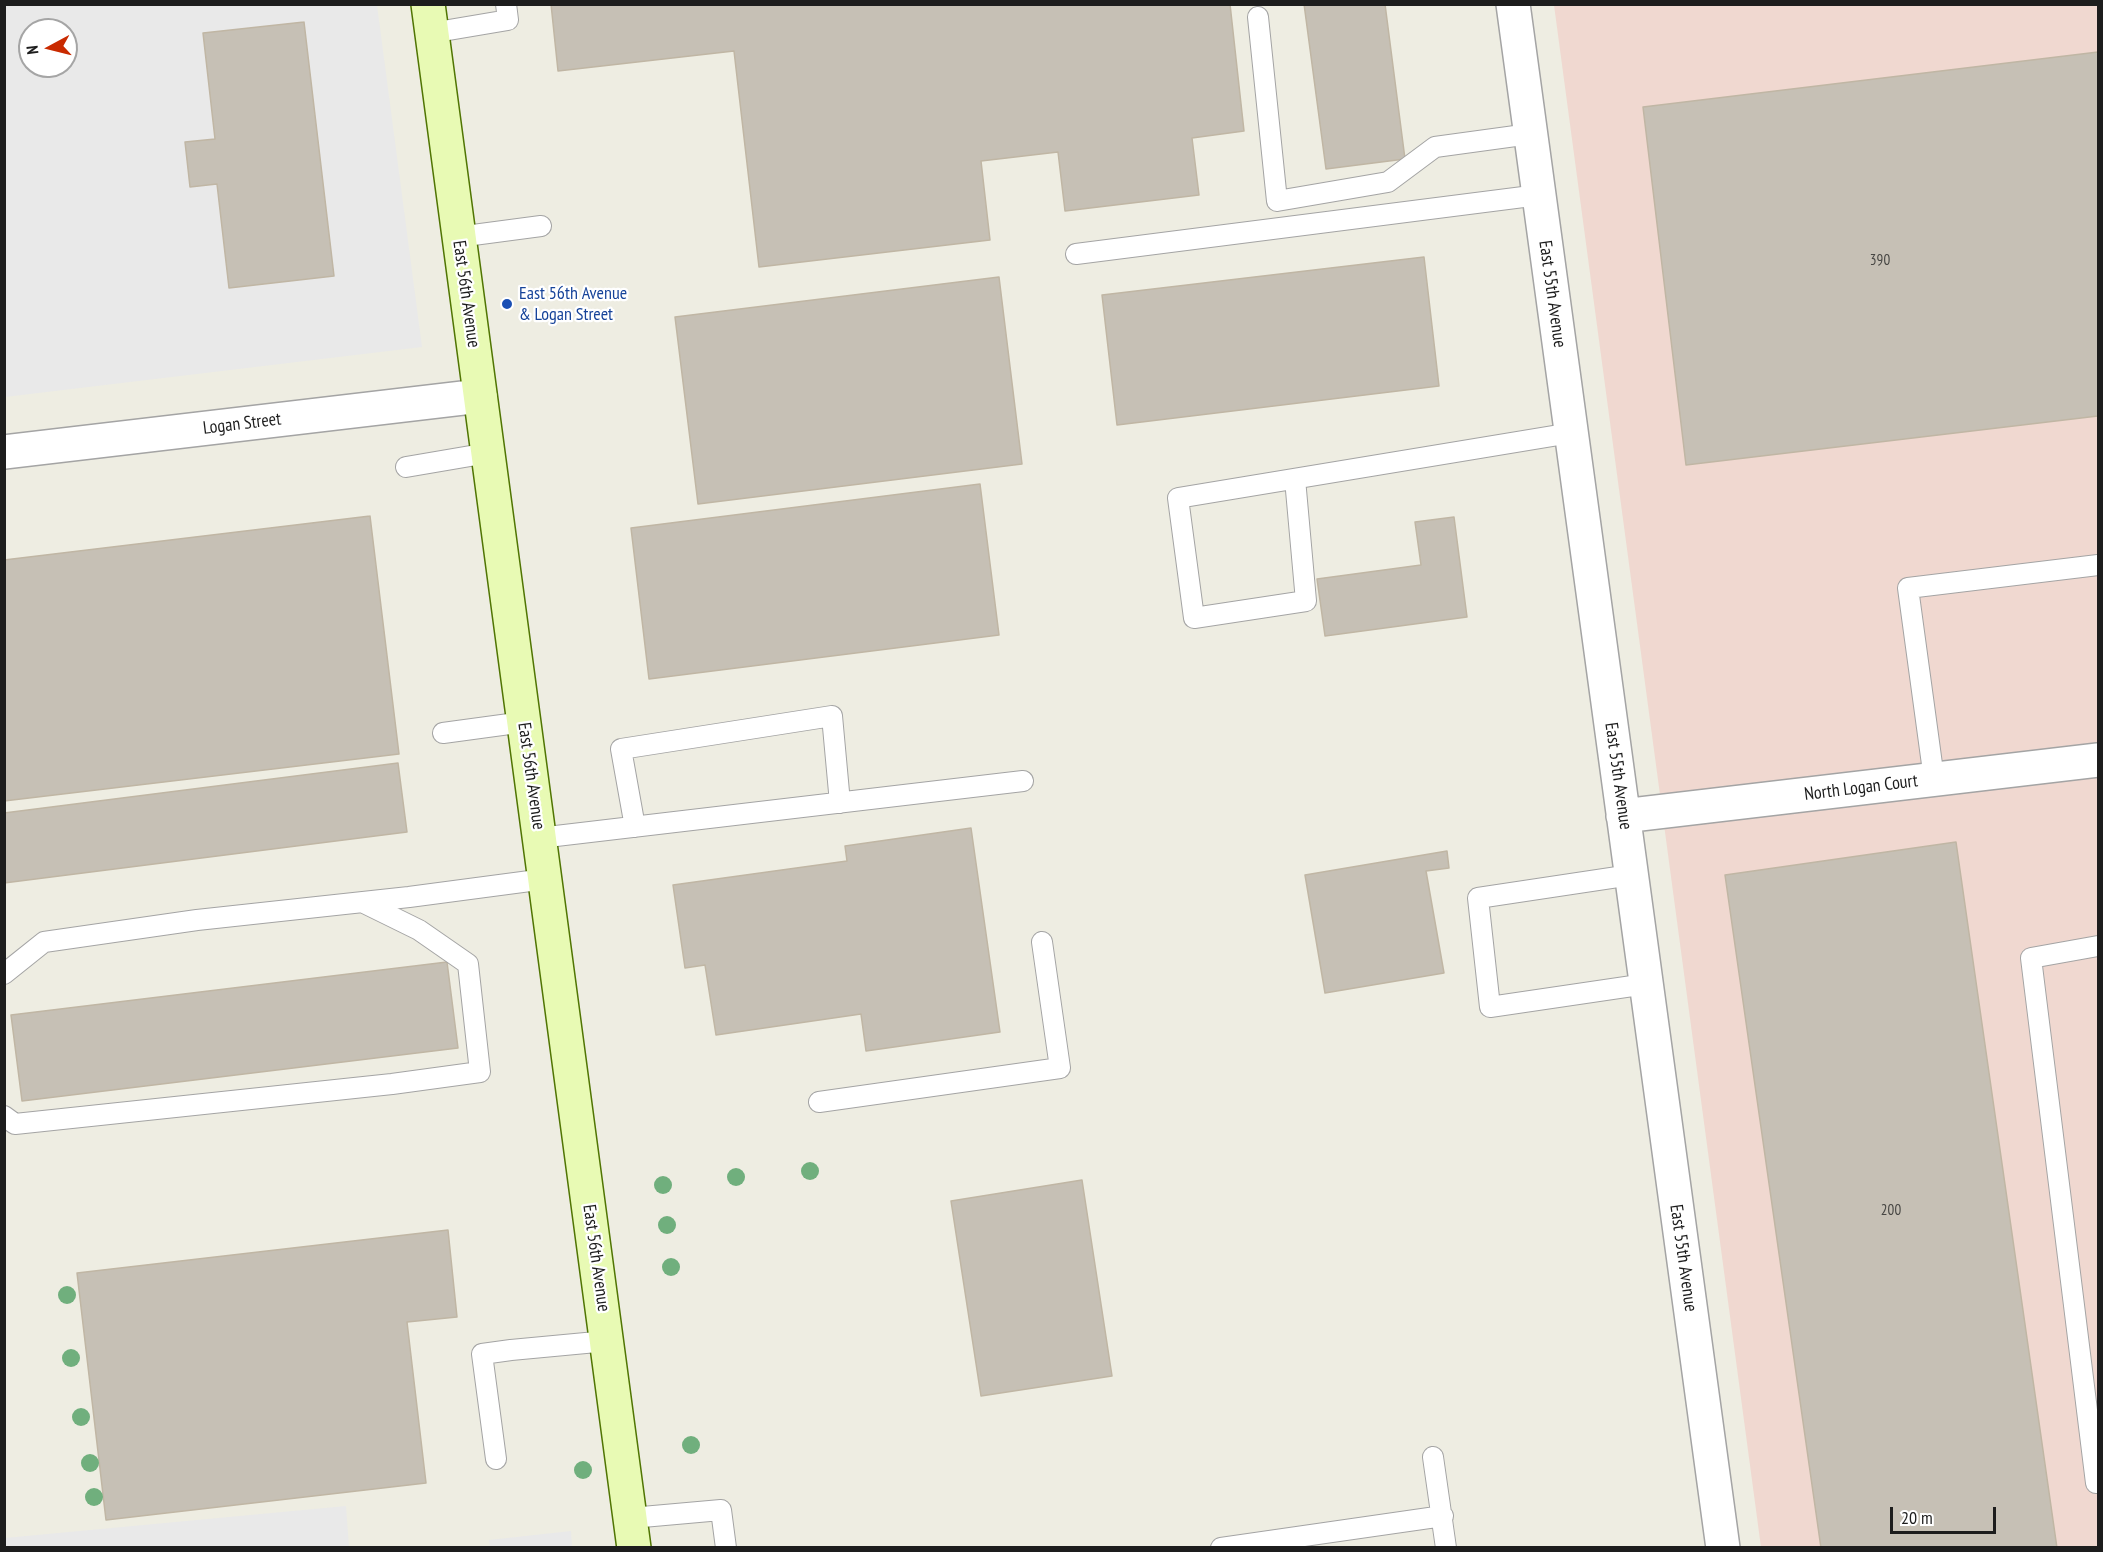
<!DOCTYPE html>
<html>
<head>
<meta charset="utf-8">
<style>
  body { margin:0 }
  #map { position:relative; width:2103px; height:1552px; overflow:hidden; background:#eeede2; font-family:"PT Sans Narrow",sans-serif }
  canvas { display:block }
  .frame { position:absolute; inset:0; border:6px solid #1d1d1d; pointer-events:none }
  .north { position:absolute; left:18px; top:18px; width:60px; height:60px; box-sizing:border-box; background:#fff; border:2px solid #a5a5a5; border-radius:50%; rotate:263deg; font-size:16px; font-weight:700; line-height:24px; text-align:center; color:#1d1d1d }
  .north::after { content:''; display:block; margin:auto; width:21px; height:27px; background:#c92a00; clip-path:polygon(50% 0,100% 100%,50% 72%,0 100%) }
  .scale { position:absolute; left:1890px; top:1507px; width:106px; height:27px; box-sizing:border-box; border:3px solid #1d1d1d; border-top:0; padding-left:8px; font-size:18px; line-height:21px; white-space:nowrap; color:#1d1d1d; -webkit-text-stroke:4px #fff; paint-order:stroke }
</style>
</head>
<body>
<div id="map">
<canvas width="2103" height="1552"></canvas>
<div class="frame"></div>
<div class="north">N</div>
<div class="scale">20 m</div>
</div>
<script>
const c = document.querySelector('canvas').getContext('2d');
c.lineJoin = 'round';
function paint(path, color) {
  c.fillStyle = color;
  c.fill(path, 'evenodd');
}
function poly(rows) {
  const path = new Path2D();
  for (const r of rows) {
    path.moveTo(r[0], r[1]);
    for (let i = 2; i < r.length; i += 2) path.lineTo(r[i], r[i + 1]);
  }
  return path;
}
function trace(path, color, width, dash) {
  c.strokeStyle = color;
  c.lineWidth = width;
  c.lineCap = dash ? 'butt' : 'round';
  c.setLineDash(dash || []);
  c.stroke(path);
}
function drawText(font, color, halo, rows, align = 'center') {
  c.font = font + ' "PT Sans Narrow",sans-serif';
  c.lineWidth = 4.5;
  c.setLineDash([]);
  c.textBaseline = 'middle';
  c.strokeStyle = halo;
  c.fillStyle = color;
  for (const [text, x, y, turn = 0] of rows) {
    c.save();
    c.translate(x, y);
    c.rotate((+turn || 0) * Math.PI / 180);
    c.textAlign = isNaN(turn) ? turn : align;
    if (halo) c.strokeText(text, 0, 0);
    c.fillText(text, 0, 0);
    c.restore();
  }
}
const commercial = poly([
  [1554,5,2098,5,2098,1547,1761,1547]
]);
const parking = poly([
  [4,5,377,5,422,347,5,397],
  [30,30,66,30,66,66,30,66],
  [346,1506,349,1547,5,1547,5,1538],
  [571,1531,572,1547,490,1547,489,1540]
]);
const building = poly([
  [551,4,1230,4,1244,131,1192,138,1199,195,1065,211,1058,152,981,161,990,240,759,267,734,51,558,71,551,4],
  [1304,4,1385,4,1405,159,1326,169,1304,4],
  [304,22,334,276,229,288,217,184,190,187,185,142,215,139,203,33,304,22],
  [2098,52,2098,416,1686,465,1643,107,2098,52],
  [1424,257,1439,386,1117,425,1102,295,1424,257],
  [999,277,1022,464,698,504,675,317,999,277],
  [980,484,999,635,649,679,631,528,980,484],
  [370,516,399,754,4,801,4,560,370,516],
  [1454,517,1467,617,1325,636,1317,579,1421,565,1415,522,1454,517],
  [398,763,407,832,4,883,4,813,398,763],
  [971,828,1000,1032,866,1051,861,1014,716,1035,705,965,685,968,673,885,847,861,845,846,971,828],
  [1956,842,2057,1548,1821,1548,1725,875,1956,842],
  [1447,851,1449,868,1426,871,1444,973,1325,993,1305,875,1447,851],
  [447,962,458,1048,22,1101,11,1015,447,962],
  [1082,1180,1112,1376,981,1396,951,1201,1082,1180],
  [448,1230,457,1317,407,1322,426,1483,106,1520,77,1273,448,1230]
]);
const lane = poly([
  [1258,17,1277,201,1388,182,1435,147,1530,134],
  [431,33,508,20,506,4],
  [458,237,541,226],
  [1076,254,1539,195],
  [406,467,488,453],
  [1295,479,1306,601,1194,618,1178,498,1571,433],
  [443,733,524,722],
  [1934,779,1908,588,2098,565],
  [635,827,621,749,832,716,840,803],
  [539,838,1023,781],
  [1631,875,1478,898,1490,1007,1646,984],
  [2098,946,2031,958,2096,1483,2098,1482],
  [4,974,44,942,197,920,409,897,545,879],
  [819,1102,1060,1068,1042,942],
  [4,1116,15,1124,392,1084,480,1072,468,964,419,930,362,902],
  [1433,1457,1446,1548],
  [496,1459,482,1354,511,1350,607,1341],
  [631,1518,721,1510,726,1548],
  [1221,1548,1443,1516]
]);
const street = poly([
  [1513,4,1723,1548],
  [4,452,480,396],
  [1623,816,2098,760]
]);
const secondary = poly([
  [428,4,634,1548]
]);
const trees = [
  [810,1171],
  [736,1177],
  [663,1185],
  [667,1225],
  [671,1267],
  [67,1295],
  [71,1358],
  [81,1417],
  [691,1445],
  [90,1463],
  [583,1470],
  [94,1497]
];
const markers = [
  [507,304,6,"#1a4fb4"]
];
const numberNames = [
  ["390",1880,261],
  ["200",1891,1211]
];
const streetNames = [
  ["East 56th Avenue",466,294,82],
  ["East 55th Avenue",1552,294,82],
  ["Logan Street",242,424,-7],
  ["East 56th Avenue",531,776,82],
  ["East 55th Avenue",1618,776,82],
  ["North Logan Court",1861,788,-7],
  ["East 56th Avenue",596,1258,82],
  ["East 55th Avenue",1683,1258,82]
];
const transitNames = [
  ["East 56th Avenue",519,294],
  ["& Logan Street",519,315]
];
paint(commercial, '#f0d8d0');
paint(parking, '#e9e9e9');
paint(building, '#c6c0b5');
trace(building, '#c0b6a4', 1.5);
trace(lane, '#a4a4a4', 22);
trace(street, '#a4a4a4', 36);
trace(secondary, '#507503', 36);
trace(lane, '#fff', 20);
trace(street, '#fff', 33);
trace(secondary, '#e8fab4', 33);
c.fillStyle = '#70af7d';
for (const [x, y] of trees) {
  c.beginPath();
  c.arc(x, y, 9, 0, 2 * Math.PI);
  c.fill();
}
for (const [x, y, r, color] of markers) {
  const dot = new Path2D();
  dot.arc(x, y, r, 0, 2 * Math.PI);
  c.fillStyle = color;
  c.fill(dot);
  trace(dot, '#fff', 2);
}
drawText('15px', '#474643', null, numberNames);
drawText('18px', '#1d1d1d', '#fff', streetNames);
drawText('18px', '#164399', '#fff', transitNames, 'left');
</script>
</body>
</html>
